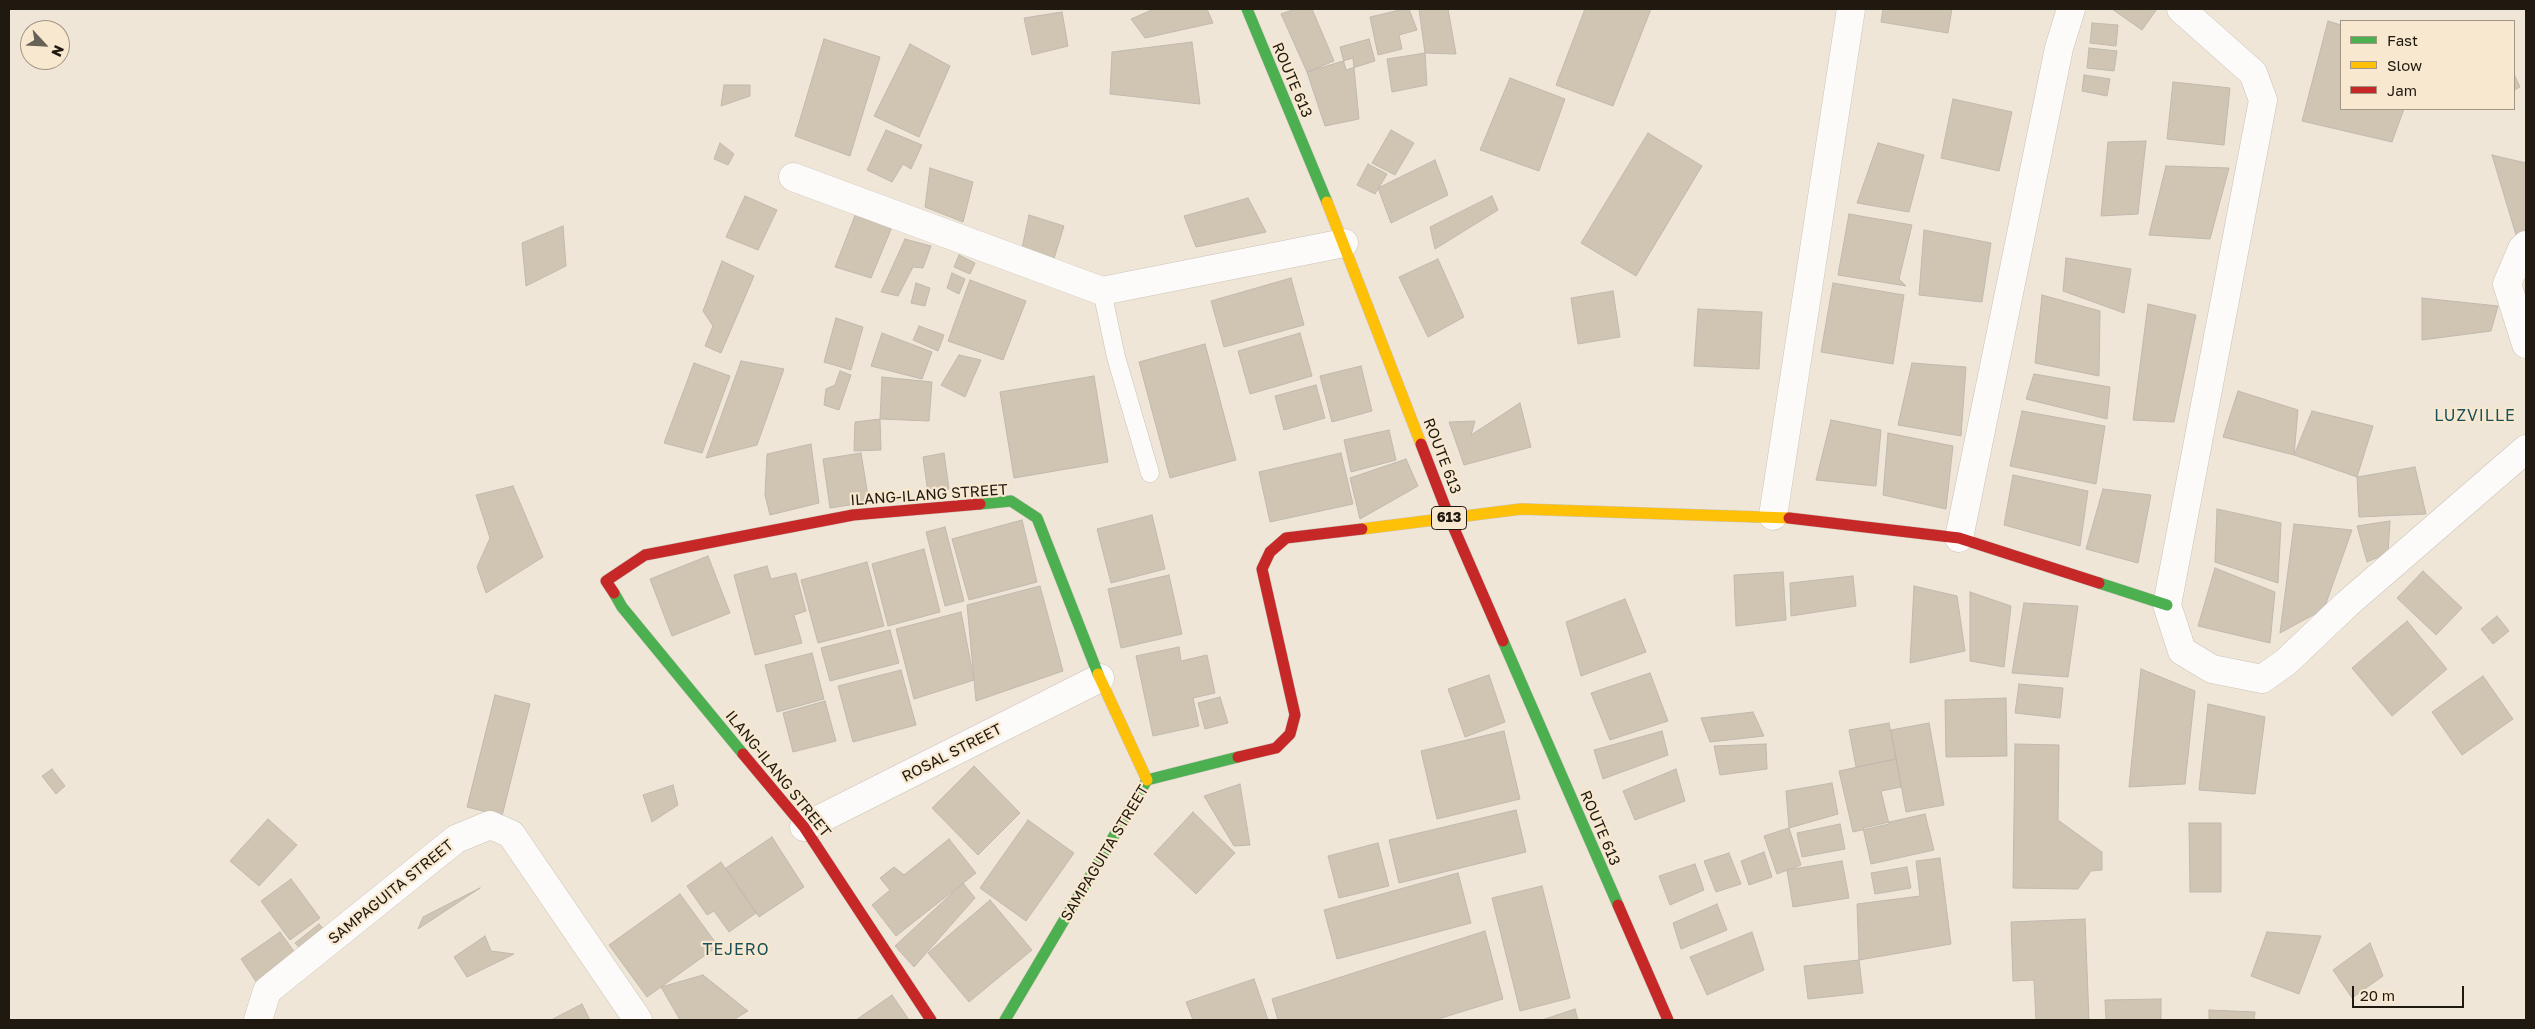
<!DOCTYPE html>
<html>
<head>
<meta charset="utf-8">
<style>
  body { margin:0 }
  #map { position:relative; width:2535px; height:1029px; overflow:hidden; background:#efe6d8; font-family:"Golos Text",sans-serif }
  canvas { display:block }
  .frame { position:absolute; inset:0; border:10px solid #1f1910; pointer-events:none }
  .legend { position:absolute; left:2340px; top:20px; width:175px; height:90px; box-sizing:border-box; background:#f8e8cf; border:1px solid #a19583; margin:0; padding:6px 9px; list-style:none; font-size:15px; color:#1f1910 }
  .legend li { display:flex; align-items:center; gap:10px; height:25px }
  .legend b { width:25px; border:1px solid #a19583 }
  .north { position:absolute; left:20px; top:20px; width:50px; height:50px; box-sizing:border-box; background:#f8e8cf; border:1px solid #a19583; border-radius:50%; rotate:115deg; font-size:14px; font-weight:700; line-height:20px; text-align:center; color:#1f1910 }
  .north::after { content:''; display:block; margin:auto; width:18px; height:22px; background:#686156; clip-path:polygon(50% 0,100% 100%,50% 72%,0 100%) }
  .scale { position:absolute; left:2352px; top:986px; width:112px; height:22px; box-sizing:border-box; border:2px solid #1f1910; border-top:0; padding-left:6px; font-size:15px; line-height:18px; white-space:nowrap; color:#1f1910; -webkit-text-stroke:4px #f8e8cf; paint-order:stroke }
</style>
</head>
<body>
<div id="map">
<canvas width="2535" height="1029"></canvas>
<div class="frame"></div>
<ul class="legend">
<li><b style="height:6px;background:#4caf50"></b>Fast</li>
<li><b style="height:6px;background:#ffc107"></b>Slow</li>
<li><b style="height:6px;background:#c62828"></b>Jam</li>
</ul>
<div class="north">N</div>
<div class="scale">20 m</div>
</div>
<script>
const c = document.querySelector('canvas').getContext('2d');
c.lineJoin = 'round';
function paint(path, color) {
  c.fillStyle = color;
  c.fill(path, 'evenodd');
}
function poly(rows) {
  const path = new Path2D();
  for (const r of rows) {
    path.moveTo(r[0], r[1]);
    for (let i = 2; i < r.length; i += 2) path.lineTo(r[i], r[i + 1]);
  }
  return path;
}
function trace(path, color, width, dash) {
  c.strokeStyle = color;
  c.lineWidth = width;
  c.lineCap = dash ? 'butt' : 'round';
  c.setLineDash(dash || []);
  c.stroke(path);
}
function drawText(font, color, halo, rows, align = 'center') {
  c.font = font + ' "Golos Text",sans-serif';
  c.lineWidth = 4.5;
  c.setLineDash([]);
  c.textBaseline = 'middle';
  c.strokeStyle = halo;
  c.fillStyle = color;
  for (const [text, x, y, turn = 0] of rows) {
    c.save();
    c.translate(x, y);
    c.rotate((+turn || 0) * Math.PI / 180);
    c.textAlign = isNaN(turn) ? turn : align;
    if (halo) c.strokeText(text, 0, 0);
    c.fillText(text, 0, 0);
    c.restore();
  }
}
const building = poly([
  [1154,9,1207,9,1213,23,1145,38,1131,19,1154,9],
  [1295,9,1312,9,1334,61,1307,72,1281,14,1295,9],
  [1404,9,1409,9,1417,30,1399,35,1402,49,1378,55,1370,17,1404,9],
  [1419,9,1448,9,1456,54,1425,53,1419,9],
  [1585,9,1651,9,1613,106,1556,85,1585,9],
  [1883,9,1952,9,1948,33,1881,22,1883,9],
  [2112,9,2157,9,2142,30,2112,9],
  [1062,12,1068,46,1032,55,1024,18,1062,12],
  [2328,21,2341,25,2341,109,2404,109,2392,142,2302,121,2328,21],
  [2092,23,2118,25,2116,46,2090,43,2092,23],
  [824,39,880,57,850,156,795,136,824,39],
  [1369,39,1375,61,1346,70,1340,47,1369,39],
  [1192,42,1200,104,1110,94,1112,52,1192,42],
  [910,44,950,66,919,137,874,116,910,44],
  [2089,48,2117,51,2114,71,2087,68,2089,48],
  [1425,53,1427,85,1392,92,1387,59,1425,53],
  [1353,58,1359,119,1325,126,1307,72,1353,58],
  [2514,74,2520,87,2514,90,2514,74],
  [2084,75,2110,79,2107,96,2082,91,2084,75],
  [1510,78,1565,99,1539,171,1480,150,1510,78],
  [2173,82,2230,88,2224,145,2167,139,2173,82],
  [724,85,750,85,750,96,721,106,724,85],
  [1953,99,2012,112,1999,171,1941,158,1953,99],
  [886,130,922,145,911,169,903,164,892,182,867,170,886,130],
  [1391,130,1414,143,1395,175,1372,163,1391,130],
  [1648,133,1702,166,1636,276,1581,243,1648,133],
  [2146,141,2138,214,2101,216,2108,142,2146,141],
  [720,143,734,154,728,165,714,159,720,143],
  [1878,143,1924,155,1909,212,1857,203,1878,143],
  [2492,155,2526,163,2526,230,2516,235,2492,155],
  [1435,160,1448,195,1391,223,1378,188,1435,160],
  [1368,164,1387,174,1375,194,1357,185,1368,164],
  [2166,166,2229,168,2210,239,2149,235,2166,166],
  [930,168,973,182,963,222,925,207,930,168],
  [745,196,777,210,758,250,726,237,745,196],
  [1492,196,1498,210,1435,249,1430,227,1492,196],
  [1248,198,1266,232,1196,247,1184,216,1248,198],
  [856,213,892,227,871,278,835,267,856,213],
  [1849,214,1912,225,1899,279,1906,286,1838,275,1849,214],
  [1029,215,1064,226,1053,262,1021,253,1029,215],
  [563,226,566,266,526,286,522,243,563,226],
  [1924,230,1991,243,1982,302,1919,295,1924,230],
  [905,239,931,246,923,268,913,267,898,296,881,292,905,239],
  [959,255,975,263,970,274,954,267,959,255],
  [2066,258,2131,269,2124,313,2063,291,2066,258],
  [1438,259,1464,317,1428,337,1399,277,1438,259],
  [722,261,754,276,721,353,705,346,713,326,703,311,722,261],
  [952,273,965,279,959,294,947,288,952,273],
  [1291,278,1304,325,1224,347,1211,301,1291,278],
  [970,280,1026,301,1003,360,948,341,970,280],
  [916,283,930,288,925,306,911,303,916,283],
  [1833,283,1904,295,1893,364,1821,352,1833,283],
  [1613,291,1620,337,1578,344,1571,298,1613,291],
  [2042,295,2100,311,2099,376,2035,363,2042,295],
  [2422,298,2498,306,2491,331,2422,340,2422,298],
  [2148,304,2196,315,2174,422,2133,420,2148,304],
  [1698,309,1762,312,1759,369,1694,366,1698,309],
  [836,318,863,327,851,370,824,362,836,318],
  [919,326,944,335,938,351,913,340,919,326],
  [882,333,932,352,922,379,871,366,882,333],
  [1300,333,1312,376,1250,394,1238,351,1300,333],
  [1205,344,1236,460,1170,478,1139,362,1205,344],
  [959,355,981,360,965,397,941,385,959,355],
  [741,361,784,369,757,445,706,458,741,361],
  [694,363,730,376,702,453,664,443,694,363],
  [1912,363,1966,367,1961,436,1898,425,1912,363],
  [1361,366,1372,411,1332,422,1320,376,1361,366],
  [840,371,851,375,839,410,824,405,826,389,835,385,840,371],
  [2034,374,2110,387,2107,419,2026,399,2034,374],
  [1094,376,1108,462,1014,478,1000,392,1094,376],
  [882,377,932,382,929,421,880,419,882,377],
  [1316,385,1325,418,1284,430,1275,396,1316,385],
  [2238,391,2298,410,2294,455,2223,437,2238,391],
  [1520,403,1531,447,1464,465,1449,422,1475,421,1471,435,1520,403],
  [2022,411,2105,426,2096,484,2010,466,2022,411],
  [2312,411,2373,426,2357,477,2294,455,2312,411],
  [880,419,881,450,854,451,855,422,880,419],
  [1831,420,1881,430,1876,486,1816,480,1831,420],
  [1389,430,1396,460,1351,472,1344,440,1389,430],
  [1888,433,1953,446,1946,509,1883,495,1888,433],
  [811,444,819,503,770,515,765,495,767,454,811,444],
  [861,453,869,502,830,508,823,459,861,453],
  [944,453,949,489,928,493,923,457,944,453],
  [1341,453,1353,504,1270,522,1259,472,1341,453],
  [1406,459,1418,486,1360,519,1350,478,1406,459],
  [2415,467,2426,514,2359,517,2357,477,2415,467],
  [2013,475,2088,491,2080,546,2004,525,2013,475],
  [513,486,543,557,486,593,477,567,490,538,476,495,513,486],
  [2103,489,2151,495,2138,563,2086,549,2103,489],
  [2217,509,2281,523,2278,583,2215,562,2217,509],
  [1152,515,1165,569,1111,583,1097,529,1152,515],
  [1022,520,1037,582,969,600,952,539,1022,520],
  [2390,521,2388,553,2367,562,2357,526,2390,521],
  [2294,524,2352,530,2324,609,2280,633,2294,524],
  [945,527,964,601,945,606,926,532,945,527],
  [924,549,940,612,888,626,872,564,924,549],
  [708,556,730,613,672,636,650,579,708,556],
  [867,562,884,626,818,643,801,580,867,562],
  [767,566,771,579,796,573,806,611,794,615,802,643,755,655,734,575,767,566],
  [2215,568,2275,592,2270,643,2198,626,2215,568],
  [2423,571,2462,608,2436,635,2397,598,2423,571],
  [1783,572,1786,620,1736,626,1734,575,1783,572],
  [1169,575,1182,634,1121,648,1108,589,1169,575],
  [1853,576,1856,606,1791,616,1790,583,1853,576],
  [1040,586,1063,671,976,701,967,605,1040,586],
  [1914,586,1957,596,1965,651,1910,663,1914,586],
  [1970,592,2011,606,2004,667,1970,661,1970,592],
  [1625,599,1646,652,1581,676,1566,622,1625,599],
  [2024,603,2078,606,2068,677,2012,673,2024,603],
  [961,612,974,680,914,699,896,629,961,612],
  [2497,616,2509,631,2493,644,2481,629,2497,616],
  [2407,621,2447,669,2392,716,2352,668,2407,621],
  [890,630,899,663,830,681,821,648,890,630],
  [1179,647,1181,661,1207,655,1215,693,1193,698,1199,726,1153,736,1136,656,1179,647],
  [812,653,824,699,777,712,765,665,812,653],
  [2141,669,2195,691,2185,784,2129,787,2141,669],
  [901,670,916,725,853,742,838,686,901,670],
  [1650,673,1668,721,1610,740,1591,693,1650,673],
  [1489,675,1505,722,1465,737,1448,689,1489,675],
  [2483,676,2513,719,2462,755,2432,712,2483,676],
  [2019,684,2063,688,2060,718,2015,713,2019,684],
  [495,695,530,704,502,816,467,807,495,695],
  [1220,697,1228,723,1205,729,1198,703,1220,697],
  [2006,698,2007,756,1946,757,1945,700,2006,698],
  [825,701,836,741,793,752,783,713,825,701],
  [2208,704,2265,717,2255,794,2199,790,2208,704],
  [1753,712,1764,736,1710,742,1701,718,1753,712],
  [1889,723,1896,759,1856,767,1849,730,1889,723],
  [1929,723,1944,805,1906,812,1891,730,1929,723],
  [1504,731,1520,799,1437,819,1421,751,1504,731],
  [1662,731,1668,755,1603,779,1594,750,1662,731],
  [1766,744,1767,769,1720,775,1714,746,1766,744],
  [2015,744,2059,745,2058,820,2102,852,2102,870,2091,871,2078,889,2013,888,2015,744],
  [1896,759,1901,787,1881,791,1889,824,1853,832,1839,771,1896,759],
  [974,766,1020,813,978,855,932,808,974,766],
  [52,769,65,786,56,794,42,776,52,769],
  [1676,769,1685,801,1635,820,1623,791,1676,769],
  [1832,783,1838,814,1789,828,1786,791,1832,783],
  [1240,784,1250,845,1234,846,1204,796,1240,784],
  [673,785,678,805,652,822,643,795,673,785],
  [1516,810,1526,852,1399,883,1389,840,1516,810],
  [1193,812,1235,853,1196,894,1154,854,1193,812],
  [1925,814,1934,850,1871,864,1863,828,1925,814],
  [268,819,297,845,259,886,230,861,268,819],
  [1028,820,1074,853,1026,921,980,888,1028,820],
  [2189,823,2221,823,2221,892,2190,892,2189,823],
  [1840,824,1845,849,1802,857,1797,833,1840,824],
  [1789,828,1801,865,1777,874,1764,836,1789,828],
  [772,837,804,887,759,917,726,868,772,837],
  [949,839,976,873,896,936,872,905,890,890,880,878,894,867,904,875,949,839],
  [1378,843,1389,886,1339,898,1328,856,1378,843],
  [1764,852,1772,877,1749,885,1741,861,1764,852],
  [1729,853,1741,884,1716,892,1704,861,1729,853],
  [1940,858,1951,944,1859,960,1857,904,1920,896,1916,861,1940,858],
  [1842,861,1849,898,1793,907,1787,870,1842,861],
  [721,862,756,913,729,932,714,911,707,915,687,886,721,862],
  [1695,864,1704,890,1670,905,1659,876,1695,864],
  [1907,867,1911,888,1875,894,1871,873,1907,867],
  [1458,873,1471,923,1337,959,1324,910,1458,873],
  [291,879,320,918,290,940,261,901,291,879],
  [963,883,975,898,914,967,895,946,963,883],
  [1542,886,1570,998,1520,1011,1492,898,1542,886],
  [480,888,418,929,423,917,480,888],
  [680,894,718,946,647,997,609,945,680,894],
  [990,900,1032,950,969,1002,928,953,990,900],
  [1717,904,1727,930,1681,949,1673,923,1717,904],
  [2085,919,2089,1020,2036,1020,2034,980,2013,981,2011,922,2085,919],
  [319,924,330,936,306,955,295,943,319,924],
  [1485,931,1503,999,1435,1020,1278,1020,1272,999,1485,931],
  [280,932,301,961,261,989,241,959,280,932],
  [1752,932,1764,970,1707,995,1690,957,1752,932],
  [2267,932,2321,936,2299,994,2251,976,2267,932],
  [485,936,491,951,514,954,467,977,454,957,485,936],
  [2370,943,2383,976,2352,998,2333,970,2370,943],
  [1859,960,1863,993,1808,999,1804,966,1859,960],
  [703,975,748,1011,733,1020,680,1020,661,987,703,975],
  [1254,979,1268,1020,1193,1020,1186,1002,1254,979],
  [892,995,909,1020,856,1020,892,995],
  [2161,999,2161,1020,2106,1020,2105,1000,2161,999],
  [582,1004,590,1020,551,1020,582,1004],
  [1575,1009,1578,1020,1542,1020,1575,1009],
  [2209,1010,2255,1012,2254,1020,2209,1020,2209,1010]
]);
const lane = poly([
  [1102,291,1116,357,1150,473]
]);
const street = poly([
  [2181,9,2253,73,2263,100,2167,605,2182,651,2212,669,2262,679,2286,662,2347,604,2526,449],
  [793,177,1102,291,1344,243],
  [2526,245,2522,249,2507,284,2526,344],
  [1773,516,1851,9],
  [1959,538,2059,48,2071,9],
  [804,827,1100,678],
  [258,1020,267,991,456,839,490,825,511,834,638,1020]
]);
const fast = poly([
  [1247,9,1327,202],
  [980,504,1011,501,1037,518,1098,674],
  [2099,583,2167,605],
  [614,593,622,607,743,754],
  [1503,641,1618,905],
  [1005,1020,1147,780,1238,757]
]);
const slow = poly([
  [1327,202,1421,444],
  [1362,529,1521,509,1789,518],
  [1098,674,1147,780]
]);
const jam = poly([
  [1421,444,1449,517,1503,641],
  [1789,518,1959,538,2099,583],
  [614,593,606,581,645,555,853,515,980,504],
  [743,754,804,827,931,1020],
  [1238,757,1276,748,1290,734,1295,715,1262,569,1270,552,1286,538,1362,529],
  [1618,905,1668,1020]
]);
const shields = [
  [1449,518,35]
];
const shieldNames = [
  ["613",1449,518]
];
const streetNames = [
  ["ROUTE 613",1292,80,67],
  ["ROUTE 613",1442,456,69],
  ["ILANG-ILANG STREET",929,495,-4],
  ["ROSAL STREET",952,753,-27],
  ["ILANG-ILANG STREET",778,774,51],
  ["ROUTE 613",1600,828,67],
  ["SAMPAGUITA STREET",1105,853,-59],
  ["SAMPAGUITA STREET",391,892,-39]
];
const neighbourhoodNames = [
  ["LUZVILLE",2475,416],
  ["TEJERO",736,950]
];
paint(building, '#d0c5b3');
trace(building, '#c0b9af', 1);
trace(lane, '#cac3b8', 19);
trace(street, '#cac3b8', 29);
trace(fast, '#cac3b8', 12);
trace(slow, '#cac3b8', 12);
trace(jam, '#cac3b8', 12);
trace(lane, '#fdfbf9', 18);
trace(street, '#fdfbf9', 28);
trace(fast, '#4caf50', 11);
trace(slow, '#ffc107', 11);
trace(jam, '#c62828', 11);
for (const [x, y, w] of shields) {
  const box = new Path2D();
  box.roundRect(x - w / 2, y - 11.5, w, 23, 4);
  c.fillStyle = '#f8e8cf';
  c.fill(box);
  trace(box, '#1f1910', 1);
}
drawText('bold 14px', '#1f1910', null, shieldNames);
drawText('15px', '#1f1910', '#f8e8cf', streetNames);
c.letterSpacing = '1px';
drawText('16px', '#16505a', '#f8e8cf', neighbourhoodNames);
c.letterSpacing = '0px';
</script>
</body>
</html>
